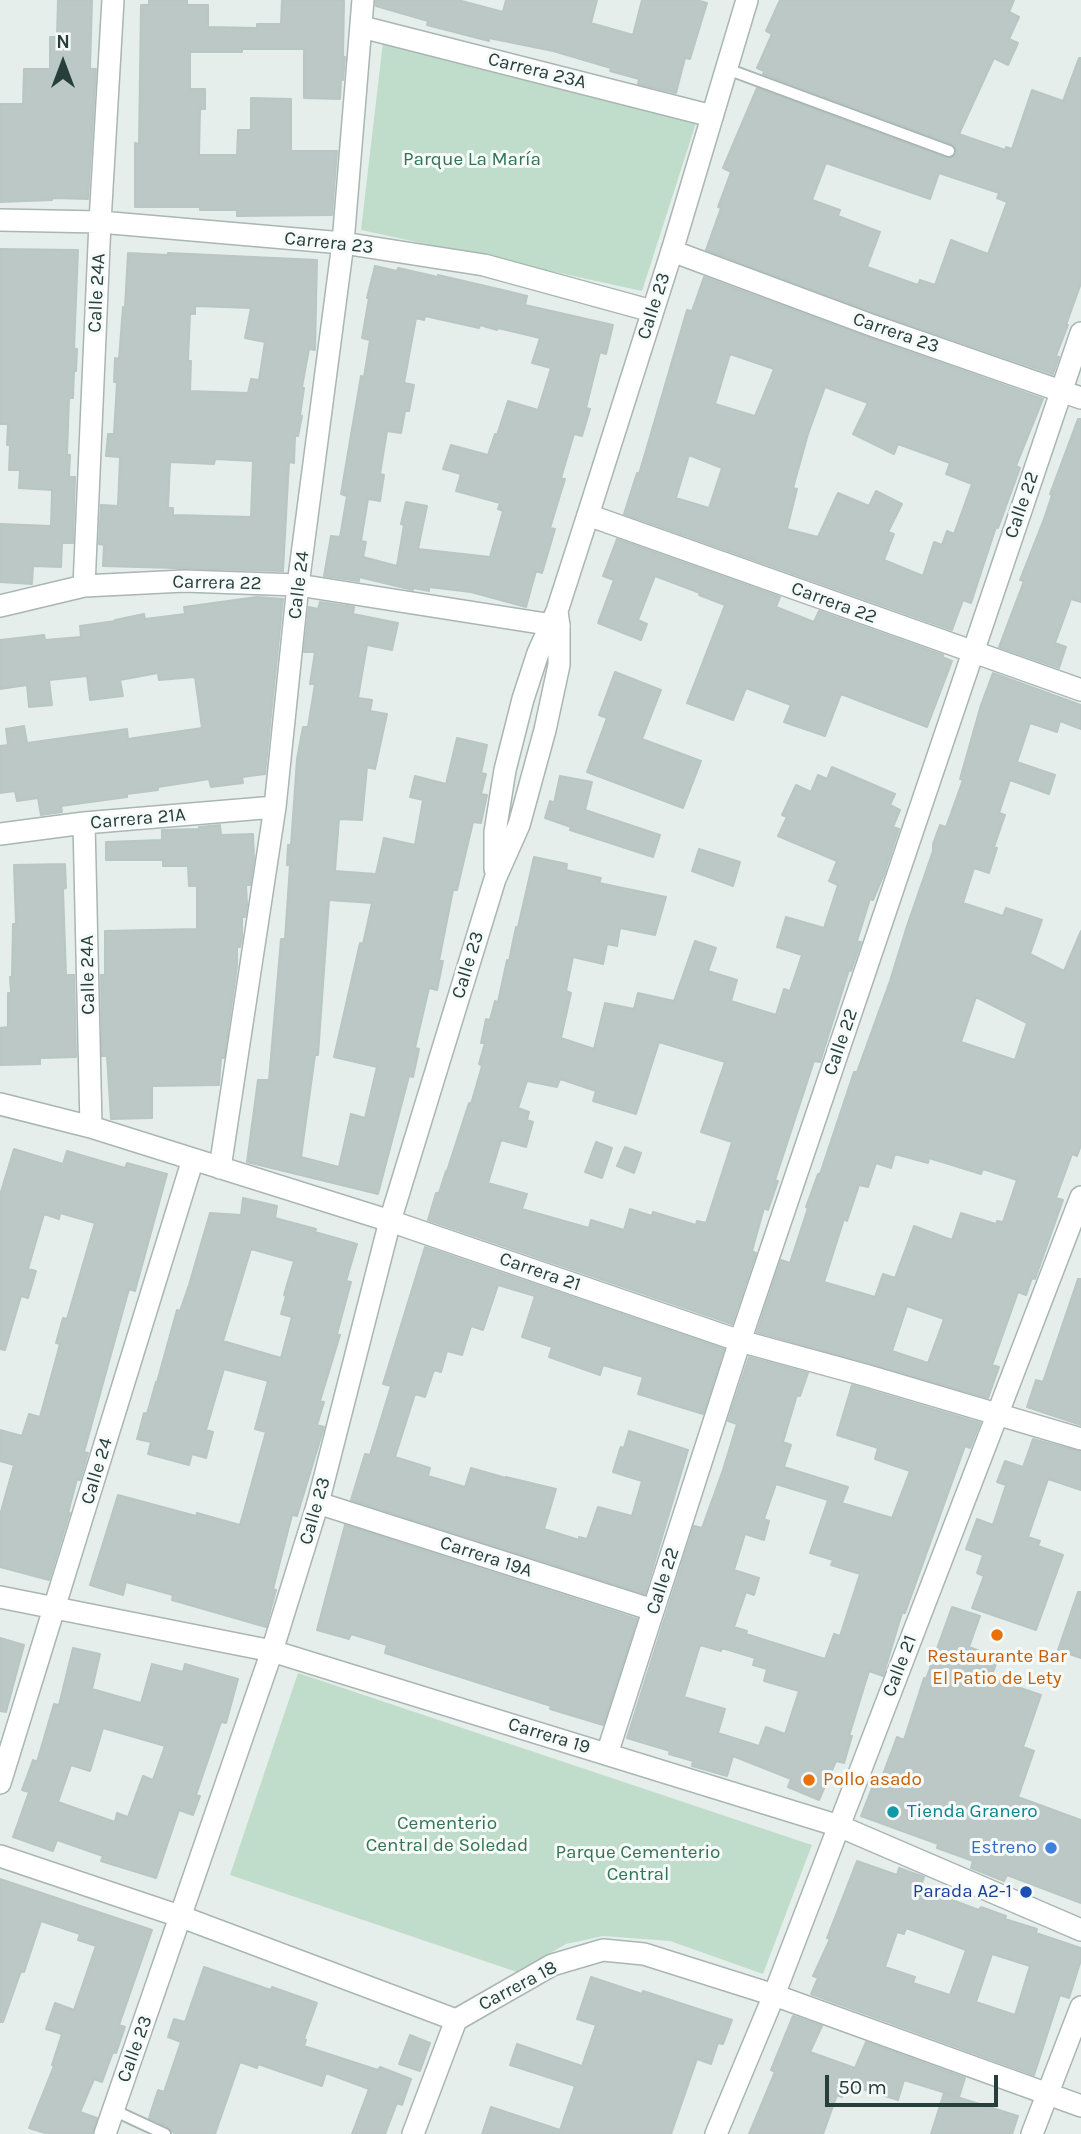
<!DOCTYPE html>
<html>
<head>
<meta charset="utf-8">
<style>
  body { margin:0 }
  #map { position:relative; width:1081px; height:2134px; overflow:hidden; background:#e6eeeb; font-family:Karla,sans-serif }
  canvas { display:block }
  .north { position:absolute; left:28px; top:28px; width:70px; height:70px; -webkit-text-stroke:5px #f6faf9; paint-order:stroke; rotate:0deg; font-size:19px; font-weight:700; line-height:28px; text-align:center; color:#263f3b }
  .north::after { content:''; display:block; margin:auto; width:24px; height:32px; background:#263f3b; clip-path:polygon(50% 0,100% 100%,50% 72%,0 100%) }
  .scale { position:absolute; left:825px; top:2075px; width:173px; height:32px; box-sizing:border-box; border:4px solid #263f3b; border-top:0; padding-left:9px; font-size:21px; line-height:24px; white-space:nowrap; color:#263f3b; -webkit-text-stroke:5px #f6faf9; paint-order:stroke }
</style>
</head>
<body>
<div id="map">
<canvas width="1081" height="2134"></canvas>
<div class="north">N</div>
<div class="scale">50 m</div>
</div>
<script>
const c = document.querySelector('canvas').getContext('2d');
c.lineJoin = 'round';
function paint(path, color) {
  c.fillStyle = color;
  c.fill(path, 'evenodd');
}
function poly(rows) {
  const path = new Path2D();
  for (const r of rows) {
    path.moveTo(r[0], r[1]);
    for (let i = 2; i < r.length; i += 2) path.lineTo(r[i], r[i + 1]);
  }
  return path;
}
function trace(path, color, width, dash) {
  c.strokeStyle = color;
  c.lineWidth = width;
  c.lineCap = dash ? 'butt' : 'round';
  c.setLineDash(dash || []);
  c.stroke(path);
}
function drawText(font, color, halo, rows, align = 'center') {
  c.font = font + ' Karla,sans-serif';
  c.lineWidth = 6;
  c.setLineDash([]);
  c.textBaseline = 'middle';
  c.strokeStyle = halo;
  c.fillStyle = color;
  for (const [text, x, y, turn = 0] of rows) {
    c.save();
    c.translate(x, y);
    c.rotate((+turn || 0) * Math.PI / 180);
    c.textAlign = isNaN(turn) ? turn : align;
    if (halo) c.strokeText(text, 0, 0);
    c.fillText(text, 0, 0);
    c.restore();
  }
}
const green = poly([
  [383,42,696,123,642,291,361,230],
  [298,1673,812,1845,763,1974,670,1941,603,1936,566,1944,517,1972,230,1875]
]);
const building = poly([
  [58,0,92,0,90,69,96,69,88,199,52,198,52,200,0,202,0,104,23,104,24,69,50,69,50,37,57,37,58,0],
  [149,0,187,0,187,5,208,5,208,27,257,28,257,24,281,24,282,0,344,0,343,57,345,57,343,80,341,80,340,99,304,98,304,49,242,49,242,52,190,52,190,89,205,89,205,109,200,109,199,155,237,155,238,130,251,130,251,98,291,99,291,151,337,151,332,215,237,216,237,210,200,210,200,207,135,207,135,143,139,144,141,5,149,5,149,0],
  [376,0,458,0,503,12,506,0,597,0,591,23,633,35,642,0,696,0,707,3,690,59,685,58,676,93,638,84,639,79,610,71,611,68,553,51,489,38,489,41,427,25,428,21,376,6,376,0],
  [780,0,1014,0,1009,12,1019,17,1009,39,1018,43,1008,65,994,58,959,134,1005,150,1006,147,1012,149,1032,90,1063,101,1079,58,1081,58,1081,283,1066,325,1068,325,1056,356,1059,357,1053,374,875,313,706,250,721,208,718,207,731,172,723,168,757,88,946,158,953,157,957,153,955,147,952,144,763,74,764,71,757,68,772,34,766,31,780,0],
  [826,163,930,199,939,173,999,193,997,198,1007,202,988,254,951,240,935,285,920,280,918,285,867,267,880,232,838,216,840,210,812,200,826,163],
  [0,249,78,250,74,349,77,349,76,371,74,371,73,398,69,398,67,455,70,455,69,477,75,477,73,543,62,543,61,567,33,566,32,584,0,582,0,524,51,526,52,490,19,488,20,470,9,470,10,445,7,445,8,424,0,424,0,249],
  [128,253,168,255,168,253,317,260,315,350,309,349,302,387,304,388,300,415,302,416,298,436,295,436,294,463,289,462,283,571,103,566,104,545,99,544,101,505,118,506,120,457,106,456,108,434,114,434,117,382,114,382,115,358,119,359,123,307,125,307,128,253],
  [195,306,251,308,245,338,265,342,259,380,251,379,248,393,190,391,191,361,188,361,190,314,195,314,195,306],
  [215,459,253,461,251,517,173,515,173,508,168,508,170,462,214,464,215,459],
  [375,266,397,271,398,268,438,277,438,275,507,291,527,296,525,305,613,325,606,354,600,352,586,408,590,409,582,436,574,434,561,478,565,479,550,528,555,529,542,573,536,571,526,607,471,592,429,587,429,591,413,588,413,590,359,577,359,581,324,576,331,536,340,537,347,496,341,494,361,376,364,377,370,340,362,338,369,298,367,298,375,266],
  [425,316,479,328,480,325,497,330,498,328,540,338,532,363,551,368,538,410,508,401,497,435,495,434,488,455,451,445,443,469,461,474,456,491,500,503,498,509,503,511,490,557,418,549,427,506,406,502,401,524,404,525,397,566,363,557,366,542,361,541,368,499,380,501,384,475,380,474,387,431,401,433,405,411,409,411,414,385,404,383,416,318,424,320,425,316],
  [704,277,867,337,1043,399,1016,466,1020,468,998,528,996,527,971,603,963,600,952,630,624,514,637,473,639,474,647,447,687,310,692,311,704,277],
  [730,354,774,369,755,416,715,404,730,354],
  [825,387,868,403,853,434,894,454,898,444,950,463,946,474,972,484,954,534,947,531,942,545,934,542,923,576,884,560,894,534,888,532,902,504,876,491,869,506,838,493,818,537,787,529,797,489,793,488,808,434,825,387],
  [689,455,722,468,709,508,676,498,689,455],
  [1078,419,1081,419,1081,602,1071,599,1055,643,1066,647,1059,668,999,647,1024,581,1020,580,1044,519,1052,495,1050,494,1078,419],
  [617,539,780,597,776,607,814,622,819,611,943,655,942,657,952,661,927,727,841,694,825,736,784,722,791,705,746,688,733,720,687,703,725,605,699,595,700,593,655,576,638,620,647,624,641,640,598,623,614,580,603,576,617,539],
  [257,597,283,599,265,774,242,777,243,783,211,787,209,779,158,787,158,790,127,794,127,797,61,806,62,812,41,815,38,798,17,801,15,791,0,793,0,746,8,745,6,729,24,726,27,743,127,729,128,739,202,728,195,677,159,680,158,673,120,680,123,696,90,700,87,676,49,680,52,705,29,707,27,685,0,689,0,640,44,635,45,640,81,637,80,626,115,621,115,620,144,614,145,619,185,614,184,607,257,597],
  [320,602,354,607,353,614,398,623,392,650,367,645,358,698,372,700,370,711,387,714,375,769,367,767,362,820,339,819,335,871,376,874,384,838,415,845,423,800,410,797,415,776,446,784,457,738,487,745,481,773,486,774,481,794,487,795,481,823,473,822,457,890,453,890,439,961,443,961,437,990,429,988,415,1048,419,1049,413,1077,409,1076,378,1194,247,1162,258,1080,269,1080,281,939,285,939,290,865,287,865,288,845,291,845,297,759,303,727,308,727,315,684,310,684,315,652,304,652,309,607,318,609,320,602],
  [329,900,372,903,363,944,360,943,334,1057,377,1067,365,1118,351,1114,339,1167,301,1157,315,1055,318,1055,329,900],
  [615,672,661,690,642,739,701,761,683,808,587,772,607,718,599,715,615,672],
  [993,673,1081,705,1081,729,1060,721,1057,732,1030,723,1017,762,1055,775,1049,794,1010,780,999,813,1005,815,994,847,997,848,989,873,974,868,963,903,1003,916,1006,908,1042,920,1030,954,1064,971,1081,931,1081,1145,1077,1156,1072,1154,1056,1198,1063,1200,1035,1279,1032,1278,1026,1295,1018,1292,992,1365,999,1367,988,1398,757,1332,781,1260,790,1263,808,1208,806,1207,818,1174,820,1174,854,1072,857,1072,890,981,907,926,933,851,933,844,940,825,946,827,963,780,960,779,981,705,993,673],
  [976,997,1027,1023,1015,1060,961,1042,976,997],
  [895,1154,928,1163,929,1158,981,1174,983,1169,1017,1180,1003,1222,997,1221,996,1224,961,1213,952,1240,914,1226,895,1278,883,1274,875,1297,824,1282,844,1219,847,1221,859,1185,868,1187,876,1163,891,1168,895,1154],
  [907,1306,944,1319,928,1363,892,1351,907,1306],
  [832,767,895,794,890,805,900,810,893,827,899,829,884,874,873,900,870,899,857,941,861,942,851,971,849,970,820,1062,814,1061,775,1180,778,1181,768,1210,764,1208,752,1251,756,1253,732,1324,428,1220,436,1193,439,1193,446,1171,447,1171,469,1103,471,1104,482,1066,479,1064,485,1043,481,1043,486,1019,490,1020,495,1001,498,1002,507,960,509,961,516,927,518,927,534,857,567,864,566,870,601,878,599,883,666,897,655,935,620,928,617,946,607,944,603,964,573,957,566,991,571,993,561,1038,594,1049,605,1003,634,1009,638,993,674,1001,695,941,716,948,708,971,737,980,731,1001,776,1015,784,989,790,991,802,955,777,947,786,917,824,928,838,885,829,881,837,861,778,836,787,817,782,815,796,785,811,792,818,775,827,779,832,767],
  [659,1042,725,1062,701,1132,732,1142,706,1223,697,1221,696,1225,653,1212,652,1216,630,1209,624,1230,591,1220,589,1228,522,1209,527,1194,488,1183,501,1140,526,1147,533,1122,527,1120,529,1112,518,1108,527,1081,557,1087,560,1079,596,1091,593,1101,636,1114,659,1042],
  [560,776,592,782,585,810,660,835,653,857,570,830,571,827,545,818,550,801,554,803,560,776],
  [220,825,221,835,253,834,254,859,250,885,246,885,247,905,245,917,242,917,242,937,240,947,237,947,237,966,224,1058,221,1058,219,1085,152,1086,152,1118,111,1119,107,1056,102,1056,101,975,105,975,105,931,197,929,197,886,189,886,188,866,163,866,163,860,106,860,106,842,162,840,162,830,199,829,199,827,220,825],
  [699,849,740,862,733,886,692,871,699,849],
  [65,864,66,888,63,889,66,975,74,975,76,1057,40,1058,40,1064,0,1065,0,1028,8,1027,8,993,11,993,10,977,12,977,13,924,16,924,14,865,65,864],
  [596,1142,612,1148,602,1178,585,1172,596,1142],
  [625,1147,641,1153,634,1173,617,1166,625,1147],
  [14,1149,63,1164,67,1151,125,1168,127,1163,167,1174,135,1291,129,1289,84,1452,88,1453,80,1480,77,1479,68,1513,70,1513,68,1518,49,1580,0,1567,0,1515,14,1465,0,1461,0,1430,22,1436,29,1414,40,1417,60,1344,56,1343,63,1318,67,1319,95,1223,60,1213,59,1219,44,1214,28,1269,36,1271,28,1298,21,1296,5,1350,0,1349,0,1195,14,1149],
  [243,1198,277,1206,275,1218,316,1229,315,1232,357,1244,346,1281,351,1282,337,1334,340,1335,320,1401,324,1402,317,1425,324,1427,297,1516,292,1515,273,1589,276,1590,266,1627,172,1600,173,1595,126,1582,123,1595,90,1585,118,1495,196,1516,197,1513,240,1525,266,1432,255,1429,268,1381,224,1369,206,1430,213,1432,206,1458,192,1454,189,1465,148,1454,151,1442,137,1439,144,1413,147,1414,156,1382,157,1382,177,1310,180,1311,189,1285,210,1213,241,1215,243,1198],
  [251,1249,294,1261,284,1295,286,1296,281,1314,292,1317,281,1358,223,1341,251,1249],
  [425,1247,724,1349,703,1414,638,1394,643,1377,603,1365,600,1375,549,1357,552,1347,522,1337,535,1296,498,1285,483,1330,471,1326,462,1355,447,1351,441,1372,434,1370,425,1397,415,1394,395,1457,430,1468,428,1476,465,1487,471,1468,506,1478,506,1477,556,1489,544,1529,579,1540,579,1537,587,1539,598,1507,632,1516,642,1481,613,1472,620,1449,621,1447,624,1448,629,1431,688,1450,645,1594,351,1500,365,1454,370,1455,391,1386,383,1384,425,1247],
  [1078,1279,1081,1279,1081,1425,1027,1407,1036,1380,1043,1382,1078,1279],
  [749,1357,808,1373,800,1396,797,1395,783,1442,791,1445,784,1467,848,1487,842,1503,892,1518,910,1471,875,1459,878,1448,837,1435,852,1385,980,1423,970,1448,965,1446,905,1613,902,1613,883,1676,869,1671,849,1736,852,1736,844,1763,836,1761,819,1800,788,1787,791,1779,733,1756,727,1776,692,1766,693,1761,669,1754,670,1751,627,1738,694,1526,702,1528,723,1470,737,1424,728,1421,749,1357],
  [776,1484,828,1500,810,1553,833,1560,831,1565,860,1574,840,1636,834,1634,825,1659,746,1634,747,1631,734,1627,746,1592,754,1595,759,1578,734,1570,745,1534,764,1540,769,1521,764,1519,776,1484],
  [700,1645,721,1651,722,1648,755,1658,753,1665,767,1669,764,1681,799,1691,785,1734,766,1727,759,1746,718,1733,725,1709,684,1697,700,1645],
  [1033,1439,1081,1452,1081,1490,1048,1479,1028,1537,1040,1541,1038,1546,1063,1555,1036,1630,972,1608,984,1576,977,1573,983,1555,966,1549,977,1519,993,1525,1006,1485,997,1482,1005,1461,1023,1467,1033,1439],
  [345,1525,637,1619,603,1725,550,1709,551,1706,385,1653,387,1645,351,1634,349,1639,317,1630,345,1525],
  [1078,1592,1081,1592,1081,1658,1058,1650,1078,1592],
  [952,1607,980,1616,969,1647,998,1658,991,1678,1041,1695,1023,1747,1034,1751,1018,1797,1081,1820,1081,1903,1007,1875,1004,1881,971,1868,973,1861,937,1848,938,1844,861,1816,872,1788,877,1790,897,1737,904,1740,924,1678,926,1679,952,1607],
  [0,1638,24,1645,6,1712,0,1711,0,1638],
  [73,1648,100,1654,92,1689,141,1703,152,1664,183,1672,185,1664,238,1679,226,1723,221,1722,196,1795,200,1796,193,1815,179,1810,156,1878,101,1861,103,1856,57,1840,53,1851,13,1837,29,1792,22,1790,33,1760,37,1762,54,1704,59,1705,73,1648],
  [103,1728,165,1746,153,1780,143,1776,128,1817,117,1813,115,1822,58,1802,71,1765,90,1771,103,1728],
  [857,1861,897,1875,899,1868,924,1877,920,1888,979,1910,981,1907,1006,1916,1005,1919,1037,1929,1036,1933,1081,1948,1081,1960,1069,1998,1060,1995,1034,2075,811,1994,818,1978,813,1976,830,1939,827,1938,857,1861],
  [906,1928,966,1950,950,1995,913,1983,915,1977,885,1967,897,1932,904,1934,906,1928],
  [992,1954,1030,1966,1015,2015,976,2002,992,1954],
  [0,1879,152,1930,119,2025,125,2027,116,2053,113,2052,102,2082,94,2079,80,2112,97,2118,92,2134,48,2134,29,2128,54,2066,52,2065,62,2034,46,2029,55,2003,74,2010,96,1946,78,1940,80,1934,41,1921,24,1972,21,1971,3,2022,0,2022,0,1879],
  [204,1967,271,1990,272,1987,317,2003,304,2039,306,2040,304,2046,378,2070,380,2067,411,2079,402,2105,397,2103,385,2134,352,2134,369,2089,326,2073,322,2086,258,2064,257,2068,240,2062,215,2134,175,2134,168,2127,149,2118,158,2090,164,2092,181,2042,168,2037,174,2019,185,2022,204,1967],
  [591,1977,642,1994,643,1991,732,2020,723,2044,718,2043,711,2064,697,2059,671,2134,482,2134,491,2107,560,2130,575,2086,510,2065,517,2044,582,2066,596,2025,577,2019,591,1977],
  [793,2016,822,2026,810,2052,855,2068,866,2042,965,2078,959,2097,904,2080,898,2100,846,2084,842,2097,837,2095,823,2134,749,2134,775,2072,771,2070,793,2016],
  [410,2035,430,2043,420,2071,399,2064,410,2035],
  [944,2093,1018,2116,1012,2134,931,2134,944,2093]
]);
const service = poly([
  [727,69,949,151],
  [113,2110,165,2134]
]);
const minor = poly([
  [362,27,712,116],
  [0,220,100,222,343,243,484,265,652,311],
  [672,251,871,325,1081,398],
  [588,515,1081,690],
  [84,586,100,222,113,0],
  [0,606,84,586,184,581,298,585,559,626],
  [84,823,91,1127],
  [0,834,84,823,275,807],
  [0,1104,91,1127,390,1221,740,1341,868,1376,1081,1439],
  [220,1168,275,807,298,585,343,243,363,0],
  [318,1503,653,1610],
  [607,1754,740,1341,1081,333],
  [0,1783,193,1159],
  [839,1826,1081,1197],
  [0,1856,182,1917,456,2020,552,1965,603,1950,644,1954,774,1995,1081,2106],
  [105,2134,272,1651],
  [413,2134,456,2020],
  [1032,2134,1081,2007]
]);
const tertiary = poly([
  [495,869,495,832,505,770,523,699,538,653,557,611,588,515,672,251,747,0],
  [0,1597,272,1651,839,1826,1081,1930],
  [272,1651,318,1503,390,1221,495,879,519,825,545,730,559,665,559,626,557,611],
  [716,2134,774,1995,839,1826]
]);
const markers = [
  [997,1635,7,"#e8710a"],
  [809,1780,7,"#e8710a"],
  [893,1812,7,"#0f9aa8"],
  [1051,1848,7,"#3f7fe0"],
  [1026,1892,7,"#1a4fb4"]
];
const streetNames = [
  ["Carrera 23A",537,71,14],
  ["Carrera 23",329,243,6],
  ["Calle 24A",97,293,-87],
  ["Calle 23",654,306,-72],
  ["Carrera 23",896,333,19],
  ["Calle 22",1022,505,-71],
  ["Carrera 22",217,583,1],
  ["Calle 24",299,585,-83],
  ["Carrera 22",834,603,20],
  ["Carrera 21A",138,819,-5],
  ["Calle 23",468,965,-73],
  ["Calle 24A",88,975,-91],
  ["Calle 22",841,1042,-71],
  ["Carrera 21",540,1272,19],
  ["Calle 24",97,1471,-73],
  ["Calle 23",315,1511,-74],
  ["Carrera 19A",486,1557,18],
  ["Calle 22",663,1581,-72],
  ["Calle 21",900,1666,-69],
  ["Carrera 19",549,1736,17],
  ["Carrera 18",518,1986,-28],
  ["Calle 23",135,2049,-70]
];
const parkNames = [
  ["Parque La María",472,160],
  ["Cementerio",447,1824],
  ["Central de Soledad",447,1846],
  ["Parque Cementerio",638,1853],
  ["Central",638,1875]
];
const foodNames = [
  ["Restaurante Bar",997,1657],
  ["El Patio de Lety",997,1679],
  ["Pollo asado",823,1780,"left"]
];
const cultureNames = [
  ["Tienda Granero",907,1812]
];
const shopNames = [
  ["Estreno",1037,1848]
];
const transitNames = [
  ["Parada A2-1",1012,1892]
];
paint(green, '#c0ddcc');
paint(building, '#bbc8c5');
trace(building, '#b8c7c3', 2);
trace(service, '#a9b6b3', 14);
trace(minor, '#a9b6b3', 24);
trace(tertiary, '#a9b6b3', 24);
trace(service, '#fff', 10);
trace(minor, '#fff', 21);
trace(tertiary, '#fff', 21);
for (const [x, y, r, color] of markers) {
  const dot = new Path2D();
  dot.arc(x, y, r, 0, 2 * Math.PI);
  c.fillStyle = color;
  c.fill(dot);
  trace(dot, '#f6faf9', 2.5);
}
drawText('19px', '#263f3b', '#f6faf9', streetNames);
drawText('19px', '#327354', '#f6faf9', parkNames);
drawText('19px', '#c56008', '#f6faf9', foodNames);
drawText('19px', '#0d838f', '#f6faf9', cultureNames, 'left');
drawText('19px', '#366cbe', '#f6faf9', shopNames, 'right');
drawText('19px', '#164399', '#f6faf9', transitNames, 'right');
</script>
</body>
</html>
